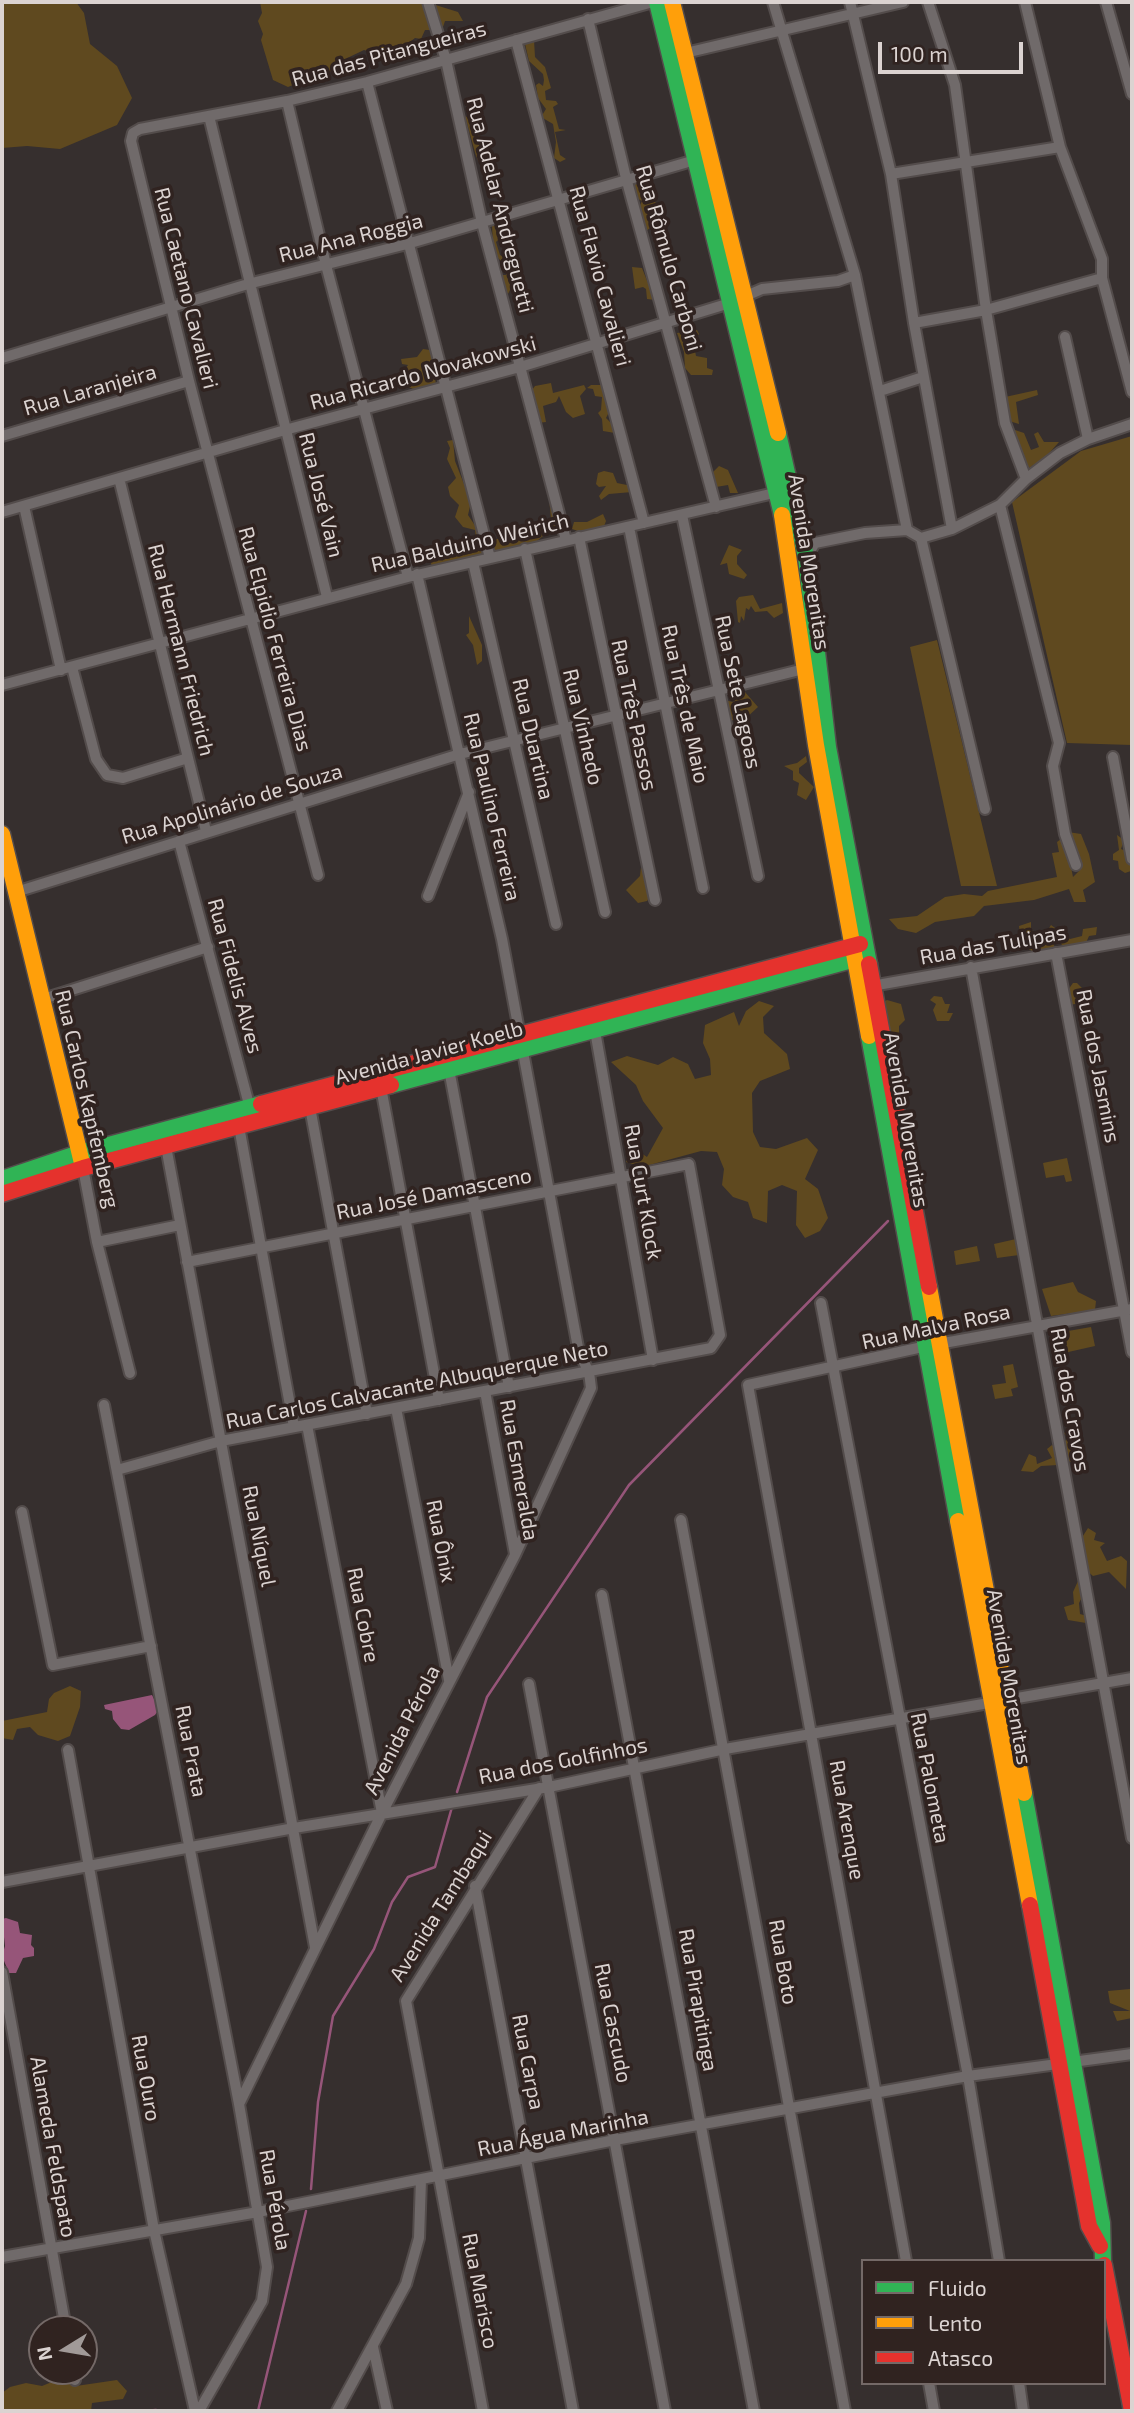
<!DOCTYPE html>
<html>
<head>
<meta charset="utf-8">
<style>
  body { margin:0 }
  #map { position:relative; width:1134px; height:2413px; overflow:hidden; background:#362f2e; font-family:"Exo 2",sans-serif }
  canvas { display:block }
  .frame { position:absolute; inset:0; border:4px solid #dbd3d1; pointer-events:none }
  .legend { position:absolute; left:861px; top:2259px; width:245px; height:126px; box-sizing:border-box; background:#302320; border:2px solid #746967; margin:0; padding:9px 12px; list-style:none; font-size:21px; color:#dbd3d1 }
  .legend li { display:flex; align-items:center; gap:14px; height:35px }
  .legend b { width:35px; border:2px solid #746967 }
  .north { position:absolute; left:28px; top:2315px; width:70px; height:70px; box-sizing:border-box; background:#302320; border:2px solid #746967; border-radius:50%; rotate:259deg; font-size:19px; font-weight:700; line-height:28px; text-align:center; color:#dbd3d1 }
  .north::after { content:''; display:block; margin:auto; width:24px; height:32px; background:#a19a98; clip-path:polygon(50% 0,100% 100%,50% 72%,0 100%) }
  .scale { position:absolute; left:878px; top:42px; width:145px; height:32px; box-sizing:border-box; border:4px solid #dbd3d1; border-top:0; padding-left:9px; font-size:21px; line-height:24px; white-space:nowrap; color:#dbd3d1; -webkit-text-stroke:5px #302320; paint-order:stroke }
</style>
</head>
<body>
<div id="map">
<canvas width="1134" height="2413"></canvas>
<div class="frame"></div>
<ul class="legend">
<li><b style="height:9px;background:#30b455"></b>Fluido</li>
<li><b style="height:9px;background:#ff9f0a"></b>Lento</li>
<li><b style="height:9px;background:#e5322d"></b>Atasco</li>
</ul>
<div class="north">N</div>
<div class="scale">100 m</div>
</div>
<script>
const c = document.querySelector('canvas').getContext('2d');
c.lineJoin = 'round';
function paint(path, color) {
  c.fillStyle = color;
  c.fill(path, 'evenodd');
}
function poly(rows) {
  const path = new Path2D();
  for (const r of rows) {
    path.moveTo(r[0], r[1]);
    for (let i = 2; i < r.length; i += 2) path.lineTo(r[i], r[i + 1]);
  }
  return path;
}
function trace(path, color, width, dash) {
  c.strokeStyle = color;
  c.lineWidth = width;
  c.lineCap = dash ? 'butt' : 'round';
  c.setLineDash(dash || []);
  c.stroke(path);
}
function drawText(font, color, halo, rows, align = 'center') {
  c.font = font + ' "Exo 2",sans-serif';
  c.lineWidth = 7;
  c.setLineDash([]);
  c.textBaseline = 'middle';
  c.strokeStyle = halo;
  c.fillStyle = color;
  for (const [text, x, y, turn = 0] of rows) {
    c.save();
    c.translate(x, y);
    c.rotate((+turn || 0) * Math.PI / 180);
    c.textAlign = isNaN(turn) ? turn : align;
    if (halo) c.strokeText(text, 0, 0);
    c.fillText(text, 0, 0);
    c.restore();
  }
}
const green = poly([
  [2,2,76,2,84,13,90,44,117,66,132,98,117,125,60,149,27,146,2,148],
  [260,2,426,2,458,12,463,21,445,21,442,30,425,30,421,39,415,38,406,45,388,49,379,48,374,53,364,50,341,61,337,71,301,73,298,83,288,87,273,80,261,40,263,34,258,21,262,13],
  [529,40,534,40,535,57,545,67,551,88,545,91,546,100,556,101,558,104,553,107,559,129,566,130,555,132,560,155,566,159,560,162,554,158,556,142,553,124,541,117,546,109,538,98,536,85,539,83,543,86,544,80,543,74,529,61,525,44],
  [465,116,475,121,484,153,490,155,497,167,490,174,484,172,476,156],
  [640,181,650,191,648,195,656,203,659,216,652,219,650,228,645,232,638,210,642,201,636,198,633,186],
  [505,221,509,238,499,239,496,242,500,255,506,258,515,257,516,264,516,269,511,273,513,284,508,294,502,285,501,275,506,275,508,268,494,254,493,245,492,225],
  [632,267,642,268,648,283,654,284,655,300,647,299,646,289,643,287,635,289],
  [697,330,699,334,693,340,696,356,707,358,707,368,713,370,712,375,691,375,685,368,684,352,677,333],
  [423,349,430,350,432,353,436,385,419,391,408,387,417,377,404,376,403,372,408,365,402,364,401,359,417,357],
  [551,383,553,393,584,385,586,389,580,396,585,414,573,418,566,412,559,396,556,402,543,406,546,422,538,423,532,404,532,390,535,386],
  [591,385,603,385,609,412,606,418,614,426,615,433,603,431,602,419,598,413,601,410,602,397,595,396,593,389,587,388],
  [1037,390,1038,395,1016,402,1019,424,1009,421,1005,397],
  [1015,430,1024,433,1031,450,1039,447,1034,434,1038,432,1044,442,1059,442,1045,458,1029,468,1012,432],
  [1132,436,1132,745,1067,743,1012,502,1081,451],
  [453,440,455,461,471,502,468,515,480,533,483,554,480,557,434,571,430,561,440,550,454,554,450,541,457,541,461,555,477,548,475,530,463,527,455,517,459,505,450,496,448,487,456,478,447,459,450,448,447,441],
  [719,466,728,470,738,493,730,493,728,485,716,487,714,484,713,472],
  [604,471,613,473,617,483,632,486,632,492,609,494,601,500,599,496,606,486,599,487,596,484,598,473],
  [549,498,553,502,558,528,550,532,544,529,543,536,537,541,498,554,489,541,505,537,512,543,522,535,539,530,541,523,547,525,551,519],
  [603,514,606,521,603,529,584,533,572,529,574,522,587,522],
  [729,545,742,550,737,556,737,564,747,575,744,579,729,574,727,563,720,565],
  [753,595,760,609,782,603,783,613,774,618,767,611,755,612,751,606,749,610,746,608,744,621,741,616,740,623,738,622,736,601,739,597],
  [469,616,482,645,482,661,477,665,473,645,466,635,469,633],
  [937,640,997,886,961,886,910,647],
  [745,692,758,707,744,720,739,717,731,721,727,718,730,710,724,700,733,702],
  [806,756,807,762,799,768,799,773,814,787,806,800,797,795,799,783,793,780,793,771,784,766,797,763],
  [1068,832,1081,834,1089,854,1095,882,1083,890,1086,902,1074,902,1069,889,1034,900,984,906,974,916,935,922,916,933,898,929,889,919,917,916,945,897,964,894,982,896,988,891,1057,877,1052,853,1059,852,1057,842,1061,839,1068,852,1073,877,1081,869],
  [1117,835,1124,840,1121,849,1128,852,1132,862,1131,871,1125,873,1119,869,1118,861,1113,860,1113,854,1119,850],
  [641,867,651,896,647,901,638,903,626,890,640,876],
  [1031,922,1031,929,1037,935,1045,934,1051,925,1070,939,1082,936,1083,929,1097,927,1096,935,1089,936,1085,945,1078,948,1063,946,1055,937,1054,947,1037,954,1027,948,1028,934,1020,933,1019,926],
  [1073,983,1077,983,1087,993,1090,1001,1070,1005,1068,990],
  [934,996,942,997,945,1004,950,1004,947,1013,953,1013,949,1021,937,1021,933,1010,936,1004,930,1000],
  [887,1000,901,1004,905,1020,899,1026,899,1033,892,1034,883,1017,881,1003],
  [759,1001,774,1006,763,1017,764,1033,787,1054,790,1069,760,1081,752,1093,753,1132,760,1147,776,1149,807,1138,818,1150,805,1179,818,1189,828,1218,820,1231,805,1238,796,1225,797,1191,782,1185,768,1191,767,1223,753,1218,748,1202,733,1197,722,1185,724,1169,717,1152,701,1151,642,1167,626,1162,634,1148,647,1157,663,1128,643,1101,636,1085,611,1062,627,1056,658,1065,673,1057,688,1064,695,1079,711,1075,710,1059,703,1043,705,1025,734,1012,739,1026,746,1011],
  [1067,1158,1072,1181,1066,1182,1064,1175,1046,1178,1043,1163],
  [1016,1239,1019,1255,997,1258,994,1244],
  [977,1246,980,1261,956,1265,954,1251],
  [1073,1282,1078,1292,1096,1301,1095,1310,1051,1316,1042,1289],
  [1091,1327,1095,1346,1055,1355,1051,1334],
  [1013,1364,1018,1387,1011,1389,1013,1396,995,1399,992,1385,1006,1383,1003,1366],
  [1070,1431,1071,1438,1082,1449,1080,1461,1074,1462,1066,1461,1062,1444,1068,1438,1064,1433],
  [1052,1445,1057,1449,1058,1465,1041,1466,1033,1472,1021,1471,1029,1454,1036,1457,1037,1464,1052,1458,1047,1449],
  [1088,1528,1096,1533,1094,1540,1105,1543,1100,1547,1107,1561,1121,1556,1127,1561,1126,1589,1109,1572,1093,1576,1086,1570,1081,1539],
  [1078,1581,1084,1593,1079,1603,1080,1614,1087,1616,1086,1623,1068,1620,1064,1607,1074,1604,1073,1592],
  [70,1686,81,1691,80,1707,70,1736,58,1741,38,1735,30,1727,17,1729,13,1740,2,1738,2,1721,47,1712,49,1699,54,1693],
  [1132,1985,1132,2018,1117,2021,1113,2011,1130,2011,1110,2003,1108,1991,1130,1989],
  [64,2377,72,2379,76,2386,117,2380,127,2391,123,2399,92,2403,91,2411,2,2411,2,2393,10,2387,26,2383,42,2386]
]);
const water = poly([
  [152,1695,159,1709,155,1715,129,1730,121,1729,113,1719,112,1711,105,1709,104,1705],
  [6,1918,18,1922,20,1933,32,1935,31,1945,34,1948,34,1956,23,1958,16,1973,9,1973,2,1956,5,1946,2,1919]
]);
const stream = poly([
  [457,1792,487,1697,629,1485,888,1221],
  [311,2189,318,2102,333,2016,374,1949,392,1902,408,1877,435,1867,452,1807],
  [143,2411,156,2410],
  [258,2411,306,2211]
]);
const street = poly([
  [428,2,446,60,482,223,566,540],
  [773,2,855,275,907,530],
  [850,2,891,174,914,323,952,529],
  [928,2,955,85,986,310,1005,423,1026,479],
  [1025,2,1060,147,1102,259,1102,278,1132,392],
  [1106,2,1132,94],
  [588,19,626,178,716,507],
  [516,40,644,523],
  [681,54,903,2],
  [367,82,490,558],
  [287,101,326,265,408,577],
  [209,116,327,597],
  [891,174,1060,147],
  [914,323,986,310,1102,278],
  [1065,337,1088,439],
  [2,358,248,284,407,244,702,158],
  [880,391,923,377],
  [2,436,189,381],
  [119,478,206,831],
  [1000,505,1059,743,1053,766,1065,834,1076,865],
  [24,506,61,670],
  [2,512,285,430,520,367,730,303,762,289,838,281,855,275],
  [682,515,758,876],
  [629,527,703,888],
  [579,537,655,900],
  [921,538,985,809],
  [525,549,605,912],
  [806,557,815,543,865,533,907,530,921,538,952,529,1000,505,1026,479,1060,453,1088,439,1132,424],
  [473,562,556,924],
  [72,667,96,759,107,775,123,778,188,758],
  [2,685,408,577,783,491],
  [1113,757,1132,859],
  [179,841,251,1112],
  [318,875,189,381,131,141,133,133,140,129,287,101,367,82,653,2],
  [16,892,460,754,812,667],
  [428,896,469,792],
  [1056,953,1132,1352],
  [971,967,1132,1838],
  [866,987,1132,940],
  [43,999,208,947],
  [594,1025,653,1360],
  [448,1064,509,1387],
  [380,1082,439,1400],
  [309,1102,367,1414],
  [238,1121,294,1427],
  [165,1141,315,1947],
  [83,1168,97,1242,130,1373],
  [97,1242,180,1225],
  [821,1303,968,2076,999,2261],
  [485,1391,515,1554],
  [104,1405,239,2104,267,2267,262,2301,199,2411],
  [396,1408,449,1680],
  [307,1425,382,1813],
  [117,1470,221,1441,711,1348,720,1335,689,1164,187,1262],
  [22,1512,53,1665,151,1646],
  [681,1520,845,2411],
  [602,1595,754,2411],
  [529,1684,665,2411],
  [68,1750,154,2230,195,2411],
  [2,1882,294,1828,549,1787,725,1749,1132,1678],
  [475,1886,573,2411],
  [2,1972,66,2329],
  [239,2104,382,1813,515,1555,591,1388,589,1372,579,1353,502,939,417,574],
  [2,2257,258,2212,615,2140,968,2076,1132,2054],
  [906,2261,748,1385,927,1346,1132,1309],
  [373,2347,387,2411],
  [74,2371,75,2380],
  [929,2383,934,2411],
  [1019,2383,1023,2411],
  [337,2411,406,2284,419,2238,421,2180],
  [483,2411,406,2001,539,1788]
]);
const fast = poly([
  [657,2,782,515],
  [778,433,806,557,828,747,869,964],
  [869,1036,958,1521],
  [391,1085,863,957],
  [2,1179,79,1153,261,1104],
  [1024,1793,1102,2223,1103,2261]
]);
const slow = poly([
  [672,2,778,433],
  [782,515,816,745,869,1036],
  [2,834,82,1163],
  [929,1287,1024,1793],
  [958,1521,1030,1905]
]);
const jam = poly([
  [869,964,929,1287],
  [261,1104,860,944],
  [2,1194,83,1168,391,1085],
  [1030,1905,1089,2226,1100,2246],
  [1104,2265,1132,2411]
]);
const streetNames = [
  ["Rua das Pitangueiras",389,54,-15],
  ["Rua Adelar Andreguetti",500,205,76],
  ["Rua Ana Roggia",351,238,-14],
  ["Rua Rômulo Carboni",669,258,74],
  ["Rua Flavio Cavalieri",600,276,75],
  ["Rua Caetano Cavalieri",186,288,76],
  ["Rua Ricardo Novakowski",423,373,-15],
  ["Rua Laranjeira",90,390,-16],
  ["Rua José Vain",321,495,76],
  ["Rua Balduino Weirich",470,543,-13],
  ["Avenida Morenitas",809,562,81],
  ["Rua Elpidio Ferreira Dias",275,639,75],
  ["Rua Hermann Friedrich",181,650,76],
  ["Rua Sete Lagoas",738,692,78],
  ["Rua Três de Maio",685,704,78],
  ["Rua Três Passos",634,715,78],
  ["Rua Vinhedo",583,727,77],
  ["Rua Duartina",533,739,77],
  ["Rua Apolinário de Souza",232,804,-17],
  ["Rua Paulino Ferreira",492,807,77],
  ["Rua das Tulipas",993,945,-10],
  ["Rua Fidelis Alves",235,976,75],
  ["Avenida Javier Koelb",429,1053,-15],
  ["Rua dos Jasmins",1098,1066,79],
  ["Rua Carlos Kapfemberg",87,1099,77],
  ["Avenida Morenitas",906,1120,80],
  ["Rua Curt Klock",643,1192,80],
  ["Rua José Damasceno",434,1194,-11],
  ["Rua Malva Rosa",936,1327,-12],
  ["Rua Carlos Calvacante Albuquerque Neto",417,1385,-11],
  ["Rua dos Cravos",1070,1400,80],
  ["Rua Esmeralda",519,1470,80],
  ["Rua Níquel",259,1536,79],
  ["Rua Ônix",441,1541,79],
  ["Rua Cobre",363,1615,79],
  ["Avenida Morenitas",1009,1677,80],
  ["Avenida Pérola",402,1730,-63],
  ["Rua Prata",191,1751,79],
  ["Rua dos Golfinhos",563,1761,-11],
  ["Rua Palometa",930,1778,79],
  ["Rua Arenque",847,1820,80],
  ["Avenida Tambaqui",441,1906,-58],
  ["Rua Boto",783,1962,80],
  ["Rua Pirapitinga",698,2000,80],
  ["Rua Cascudo",613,2023,79],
  ["Rua Carpa",528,2062,79],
  ["Rua Ouro",146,2078,80],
  ["Rua Água Marinha",563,2133,-11],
  ["Alameda Feldspato",53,2147,80],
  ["Rua Pérola",275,2200,80],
  ["Rua Marisco",480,2291,79]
];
paint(green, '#5f491f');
paint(water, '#965579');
trace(stream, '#965579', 2.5);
trace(street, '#534c4b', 14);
trace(fast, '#534c4b', 19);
trace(slow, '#534c4b', 19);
trace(jam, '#534c4b', 19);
trace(street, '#706a6a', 10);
trace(fast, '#30b455', 16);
trace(slow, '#ff9f0a', 16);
trace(jam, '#e5322d', 16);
drawText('21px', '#dbd3d1', '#302320', streetNames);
</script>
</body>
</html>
